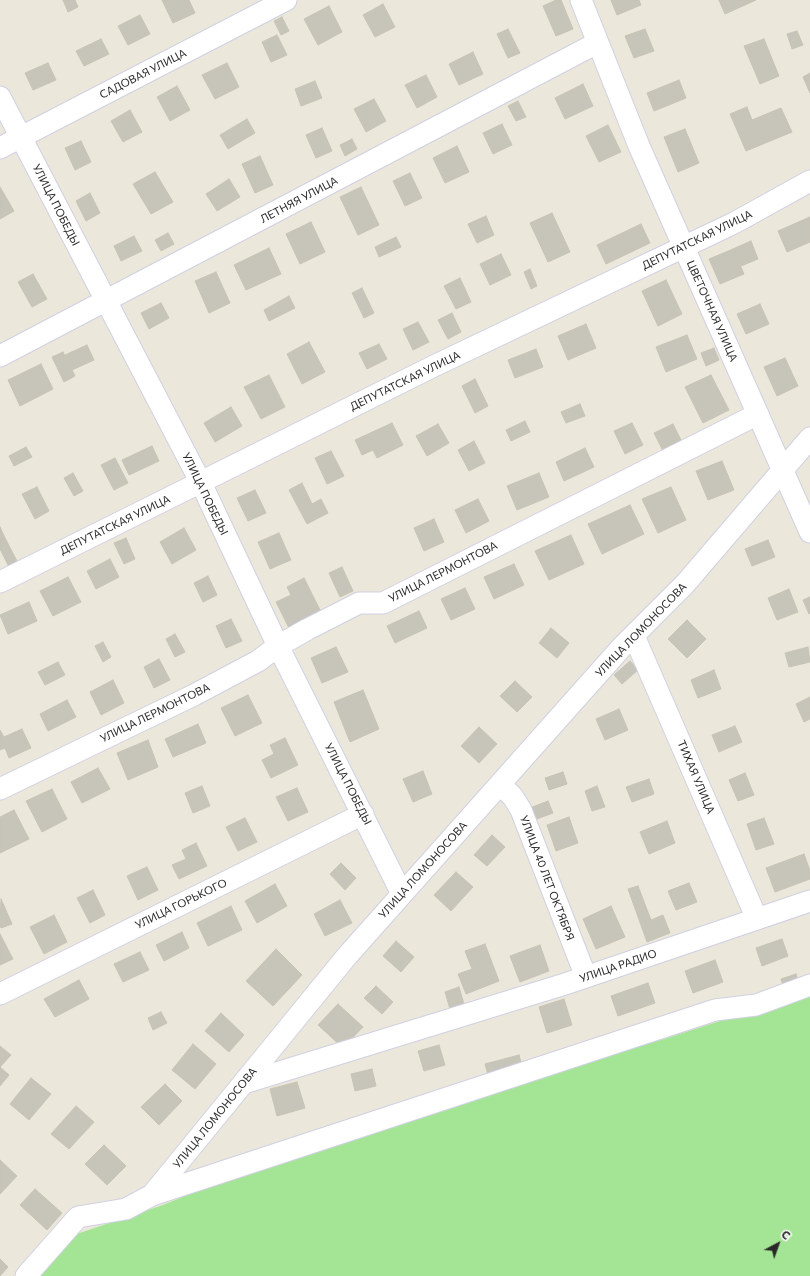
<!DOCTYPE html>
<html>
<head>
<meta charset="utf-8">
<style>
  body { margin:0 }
  #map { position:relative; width:810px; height:1276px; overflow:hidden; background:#ece7db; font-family:Commissioner,sans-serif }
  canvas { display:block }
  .north { position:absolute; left:758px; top:1224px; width:40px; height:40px; -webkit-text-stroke:3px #fff; paint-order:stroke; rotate:41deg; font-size:11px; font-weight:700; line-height:16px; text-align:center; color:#292929 }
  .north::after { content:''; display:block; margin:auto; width:14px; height:18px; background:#292929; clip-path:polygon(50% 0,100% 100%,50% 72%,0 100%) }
</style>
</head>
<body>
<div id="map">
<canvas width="810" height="1276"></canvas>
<div class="north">С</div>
</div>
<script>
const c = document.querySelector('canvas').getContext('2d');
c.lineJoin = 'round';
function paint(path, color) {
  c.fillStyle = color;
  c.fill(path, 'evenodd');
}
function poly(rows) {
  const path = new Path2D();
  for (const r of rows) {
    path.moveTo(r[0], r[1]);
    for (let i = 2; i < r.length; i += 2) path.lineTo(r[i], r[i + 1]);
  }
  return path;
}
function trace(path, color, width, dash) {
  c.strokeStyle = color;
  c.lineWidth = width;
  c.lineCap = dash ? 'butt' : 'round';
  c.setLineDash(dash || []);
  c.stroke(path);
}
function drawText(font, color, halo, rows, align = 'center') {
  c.font = font + ' Commissioner,sans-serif';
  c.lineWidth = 3;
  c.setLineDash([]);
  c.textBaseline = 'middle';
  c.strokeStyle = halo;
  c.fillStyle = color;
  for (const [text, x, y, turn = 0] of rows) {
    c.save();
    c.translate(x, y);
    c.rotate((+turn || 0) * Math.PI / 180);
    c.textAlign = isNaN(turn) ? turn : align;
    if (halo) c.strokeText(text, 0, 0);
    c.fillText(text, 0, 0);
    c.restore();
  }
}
const green = poly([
  [810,992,810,1276,16,1276,47,1244,163,1205,301,1148,552,1067,661,1040]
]);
const building = poly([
  [63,0,75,0,78,7,68,12,63,0],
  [162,0,189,0,195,13,173,23,162,0],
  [556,0,561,0,573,29,556,36,543,6,556,0],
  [611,0,639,0,641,5,617,15,611,0],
  [719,0,756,0,725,14,719,0],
  [383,4,395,27,375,37,363,15,383,4],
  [329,6,342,32,318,45,304,19,329,6],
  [140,15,150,34,128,45,118,26,140,15],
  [282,17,289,31,281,35,274,21,282,17],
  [508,29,520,53,508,58,497,34,508,29],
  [645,29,654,51,634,58,625,36,645,29],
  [797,31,803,45,792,49,787,34,797,31],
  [277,35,287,55,271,62,262,42,277,35],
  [101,39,109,54,84,66,76,51,101,39],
  [764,39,779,76,760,84,744,46,764,39],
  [473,52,483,74,459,85,449,64,473,52],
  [48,63,56,80,33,90,25,73,48,63],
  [227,63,239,87,215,99,202,75,227,63],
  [810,73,810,93,803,77,810,73],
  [426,75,437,97,417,108,405,85,426,75],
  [679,80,686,98,654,111,647,93,679,80],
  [315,81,322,98,301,106,295,89,315,81],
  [583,84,593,106,565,119,555,98,583,84],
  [177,86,190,110,170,121,157,97,177,86],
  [374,99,386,121,366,132,354,109,374,99],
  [518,101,526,117,516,121,508,106,518,101],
  [747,107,752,120,781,108,792,132,746,151,730,114,747,107],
  [130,110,142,132,123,142,111,121,130,110],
  [247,119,255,133,228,149,220,135,247,119],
  [502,124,512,145,493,154,483,133,502,124],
  [608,125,621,152,599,162,586,136,608,125],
  [322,128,332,151,316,158,306,135,322,128],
  [685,129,699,163,678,172,664,137,685,129],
  [352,139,357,149,345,156,340,145,352,139],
  [81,141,91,162,75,170,65,148,81,141],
  [457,146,469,172,445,183,433,158,457,146],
  [260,156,273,185,255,193,242,164,260,156],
  [155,172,173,202,151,214,133,184,155,172],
  [410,173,422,198,405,206,393,181,410,173],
  [229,179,240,197,217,211,206,194,229,179],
  [0,187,14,211,0,219,0,187],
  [361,187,379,225,358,235,340,197,361,187],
  [90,193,100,213,86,221,76,201,90,193],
  [552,213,570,252,548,262,530,223,552,213],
  [486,216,494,235,477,243,468,224,486,216],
  [810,217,810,242,787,252,778,231,810,217],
  [311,222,325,252,300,264,286,234,311,222],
  [641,224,650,243,606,264,597,245,641,224],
  [168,233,174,244,161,251,155,240,168,233],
  [134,236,142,251,121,261,114,246,134,236],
  [396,237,401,247,379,257,375,247,396,237],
  [751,241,758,259,741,266,733,249,751,241],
  [269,248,281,274,246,290,234,265,269,248],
  [733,249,744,274,720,284,709,259,733,249],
  [501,254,511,275,490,285,480,264,501,254],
  [530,269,537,286,531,289,524,272,530,269],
  [216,272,230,303,209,313,195,281,216,272],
  [33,274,47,299,32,307,18,282,33,274],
  [460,278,471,302,456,309,444,286,460,278],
  [666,280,682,314,658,326,642,291,666,280],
  [362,288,374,313,364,318,352,293,362,288],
  [289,296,295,308,269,321,264,310,289,296],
  [161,303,169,318,149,329,141,313,161,303],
  [760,304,769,324,746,334,737,314,760,304],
  [452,313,461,332,448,339,438,320,452,313],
  [418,322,429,342,413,350,403,329,418,322],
  [586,324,596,348,568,360,558,336,586,324],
  [687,335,697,359,666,372,656,347,687,335],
  [309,342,325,372,302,384,287,354,309,342],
  [379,344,387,359,367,369,359,353,379,344],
  [87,345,94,360,72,370,65,355,87,345],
  [714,348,719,360,706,366,701,353,714,348],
  [536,349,543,367,515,378,508,360,536,349],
  [63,352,75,376,64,382,52,357,63,352],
  [785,358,798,386,777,396,764,367,785,358],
  [41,364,53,389,20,406,8,380,41,364],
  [269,375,285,407,261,419,244,387,269,375],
  [711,375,729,410,703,423,685,387,711,375],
  [475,379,488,406,475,413,462,386,475,379],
  [580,404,585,416,566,423,561,412,580,404],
  [231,407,242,426,215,442,204,423,231,407],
  [525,421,530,432,511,441,506,430,525,421],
  [392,423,403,445,377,458,373,450,362,455,355,440,392,423],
  [632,423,643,445,625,454,614,431,632,423],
  [438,424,449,443,427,456,416,436,438,424],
  [673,424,682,442,663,451,654,433,673,424],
  [474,441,485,463,469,471,458,450,474,441],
  [152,446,159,461,129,475,122,460,152,446],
  [26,447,32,457,14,466,9,456,26,447],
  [585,448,594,467,564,481,556,462,585,448],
  [331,451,344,476,327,484,315,458,331,451],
  [115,458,128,483,114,490,101,465,115,458],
  [722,461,734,490,708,500,696,471,722,461],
  [73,473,83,491,74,496,64,478,73,473],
  [539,473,549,497,517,510,507,486,539,473],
  [302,483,312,504,321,499,328,513,307,524,289,490,302,483],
  [37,487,49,511,35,519,22,494,37,487],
  [671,487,686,520,658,533,642,499,671,487],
  [255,490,266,513,248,521,237,498,255,490],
  [478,499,489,521,466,533,455,510,478,499],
  [630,505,644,534,602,554,588,524,630,505],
  [434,519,444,542,424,551,414,528,434,519],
  [0,527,4,536,0,538,0,527],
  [184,528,196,550,172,564,160,542,184,528],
  [279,533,291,560,270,569,258,542,279,533],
  [571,535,584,564,549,580,535,551,571,535],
  [4,536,18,563,9,567,0,549,0,538,4,536],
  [126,538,135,559,124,564,114,543,126,538],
  [768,540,775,557,752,566,745,549,768,540],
  [110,559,119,577,96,589,87,571,110,559],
  [514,564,524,585,494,599,484,577,514,564],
  [342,567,353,591,340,597,329,573,342,567],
  [208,576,217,595,203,602,194,583,208,576],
  [68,577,81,602,53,616,40,591,68,577],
  [304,578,321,612,289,628,276,602,291,595,287,587,304,578],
  [465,588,475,609,451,620,441,599,465,588],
  [789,589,798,612,777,620,768,598,789,589],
  [810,597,810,613,809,614,803,600,810,597],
  [29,602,37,621,8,634,0,615,29,602],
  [419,611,427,628,395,643,387,626,419,611],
  [231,619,242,641,226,648,216,626,231,619],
  [687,620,706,639,687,658,668,639,687,620],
  [551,628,569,643,557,658,539,643,551,628],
  [175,634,185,652,175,657,166,639,175,634],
  [103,642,111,657,103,662,95,646,103,642],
  [336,647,348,672,322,683,311,658,336,647],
  [808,647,810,662,789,667,785,653,808,647],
  [159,659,170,680,154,688,144,667,159,659],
  [630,661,638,670,622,684,614,675,630,661],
  [58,662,65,675,45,685,38,672,58,662],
  [714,670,721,689,698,698,691,680,714,670],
  [113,680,124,703,101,715,90,692,113,680],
  [515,681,532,697,517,712,500,696,515,681],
  [363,690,379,729,350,742,334,702,363,690],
  [248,695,262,723,235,736,221,708,248,695],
  [810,697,810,719,804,722,796,704,810,697],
  [67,700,76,717,48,731,40,714,67,700],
  [619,709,628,730,605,740,596,719,619,709],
  [198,724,206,743,173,757,165,739,198,724],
  [735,726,742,742,719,752,712,735,735,726],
  [479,727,497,744,479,763,461,746,479,727],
  [22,729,31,748,9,758,5,748,0,750,0,730,4,737,22,729],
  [285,738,298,765,271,778,262,760,274,754,270,745,285,738],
  [148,740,158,767,128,780,117,753,148,740],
  [98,768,110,789,82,803,71,782,98,768],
  [423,771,432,794,413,802,403,779,423,771],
  [563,772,567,784,549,790,545,778,563,772],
  [745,773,754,795,738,801,729,780,745,773],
  [649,779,654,794,632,802,626,787,649,779],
  [202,786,210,806,193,813,185,793,202,786],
  [597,786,605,807,592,811,585,791,597,786],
  [297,788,308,812,288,821,276,797,297,788],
  [52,789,67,819,42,832,26,801,52,789],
  [548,801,553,813,534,820,530,808,548,801],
  [14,810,29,839,0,853,0,817,14,810],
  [569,817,578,843,556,851,547,825,569,817],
  [245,818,257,842,238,851,226,827,245,818],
  [764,818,774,844,756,850,747,824,764,818],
  [667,821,675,843,649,854,640,832,667,821],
  [492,835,505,847,487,866,474,855,492,835],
  [196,843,207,866,179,879,172,865,186,859,182,850,196,843],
  [804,854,810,871,810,879,775,892,766,868,804,854],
  [341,863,356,878,345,890,330,874,341,863],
  [147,867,158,890,138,900,127,876,147,867],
  [456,872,473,887,451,911,434,895,456,872],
  [689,883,697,902,676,910,668,891,689,883],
  [275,884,287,906,257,923,245,901,275,884],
  [638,886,651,920,663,915,670,933,647,942,628,889,638,886],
  [93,890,105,915,90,923,77,898,93,890],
  [1,899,12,924,1,928,0,925,1,899],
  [340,900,352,923,325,936,314,914,340,900],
  [231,906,242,930,208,946,197,923,231,906],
  [611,906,625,937,596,949,583,919,611,906],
  [54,915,67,942,44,954,30,927,54,915],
  [182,932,189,948,164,961,156,945,182,932],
  [0,934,13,959,0,965,0,934],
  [782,939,788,956,762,966,756,948,782,939],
  [396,941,414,957,401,972,383,956,396,941],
  [485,944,499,981,466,994,458,974,472,969,465,951,485,944],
  [540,945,549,971,520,982,510,956,540,945],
  [276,949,302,975,273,1006,246,981,276,949],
  [140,952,149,970,123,982,114,964,140,952],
  [715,960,723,982,693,993,685,971,715,960],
  [796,974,799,984,784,989,781,979,796,974],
  [79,980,89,999,55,1017,44,999,79,980],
  [648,983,655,1003,618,1016,611,996,648,983],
  [376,986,393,1002,382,1014,364,998,376,986],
  [459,987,464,1004,450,1009,445,992,459,987],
  [564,999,572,1025,547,1033,539,1007,564,999],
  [338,1004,363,1027,343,1048,318,1025,338,1004],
  [161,1012,167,1023,153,1030,148,1018,161,1012],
  [221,1013,244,1035,229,1052,205,1031,221,1013],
  [193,1044,216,1064,195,1089,172,1070,193,1044],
  [439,1045,445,1065,424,1071,418,1051,439,1045],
  [0,1046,11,1055,0,1067,9,1075,0,1086,0,1046],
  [519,1055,523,1069,489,1079,485,1064,519,1055],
  [372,1069,376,1086,355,1091,351,1074,372,1069],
  [31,1078,51,1094,29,1120,10,1104,31,1078],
  [297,1082,305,1108,277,1116,270,1089,297,1082],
  [165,1084,182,1101,159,1125,141,1107,165,1084],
  [76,1106,94,1122,69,1149,51,1134,76,1106],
  [104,1145,126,1166,107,1185,85,1164,104,1145],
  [0,1160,17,1176,0,1194,0,1160],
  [35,1189,62,1213,47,1230,20,1205,35,1189],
  [0,1259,8,1267,0,1276,0,1259]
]);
const minor = poly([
  [581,0,639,146,810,532],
  [0,97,201,483,278,646,402,894],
  [0,148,286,0],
  [0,356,597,43],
  [0,582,436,365,734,223,810,181],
  [634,636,757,919],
  [500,784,513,797,521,810,586,977],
  [0,789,194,695,258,661,278,646,308,629,359,603,383,603,758,414],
  [0,994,363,814],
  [244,1083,565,984,810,901],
  [152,1195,715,1010,756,1005,810,985],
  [26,1276,78,1217,126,1209,152,1195,347,956,621,648,685,584,810,438]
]);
const streetNames = [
  ["САДОВАЯ УЛИЦА",143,74,-27],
  ["ЛЕТНЯЯ УЛИЦА",299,200,-28],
  ["УЛИЦА ПОБЕДЫ",56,205,63],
  ["ДЕПУТАТСКАЯ УЛИЦА",697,240,-26],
  ["ЦВЕТОЧНАЯ УЛИЦА",712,311,66],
  ["ДЕПУТАТСКАЯ УЛИЦА",405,381,-26],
  ["УЛИЦА ПОБЕДЫ",205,494,64],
  ["ДЕПУТАТСКАЯ УЛИЦА",115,525,-26],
  ["УЛИЦА ЛЕРМОНТОВА",443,572,-27],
  ["УЛИЦА ЛОМОНОСОВА",641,630,-46],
  ["УЛИЦА ЛЕРМОНТОВА",155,713,-26],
  ["ТИХАЯ УЛИЦА",696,777,67],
  ["УЛИЦА ПОБЕДЫ",348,784,63],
  ["УЛИЦА ЛОМОНОСОВА",423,870,-48],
  ["УЛИЦА 40 ЛЕТ ОКТЯБРЯ",547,878,69],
  ["УЛИЦА ГОРЬКОГО",181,904,-26],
  ["УЛИЦА РАДИО",618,966,-19],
  ["УЛИЦА ЛОМОНОСОВА",215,1118,-51]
];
paint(green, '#a4e595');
paint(building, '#c7c4ba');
trace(building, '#c7c4b4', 1);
trace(minor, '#d0d0e3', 23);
trace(minor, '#fff', 21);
drawText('11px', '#292929', '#fff', streetNames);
</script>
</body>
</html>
